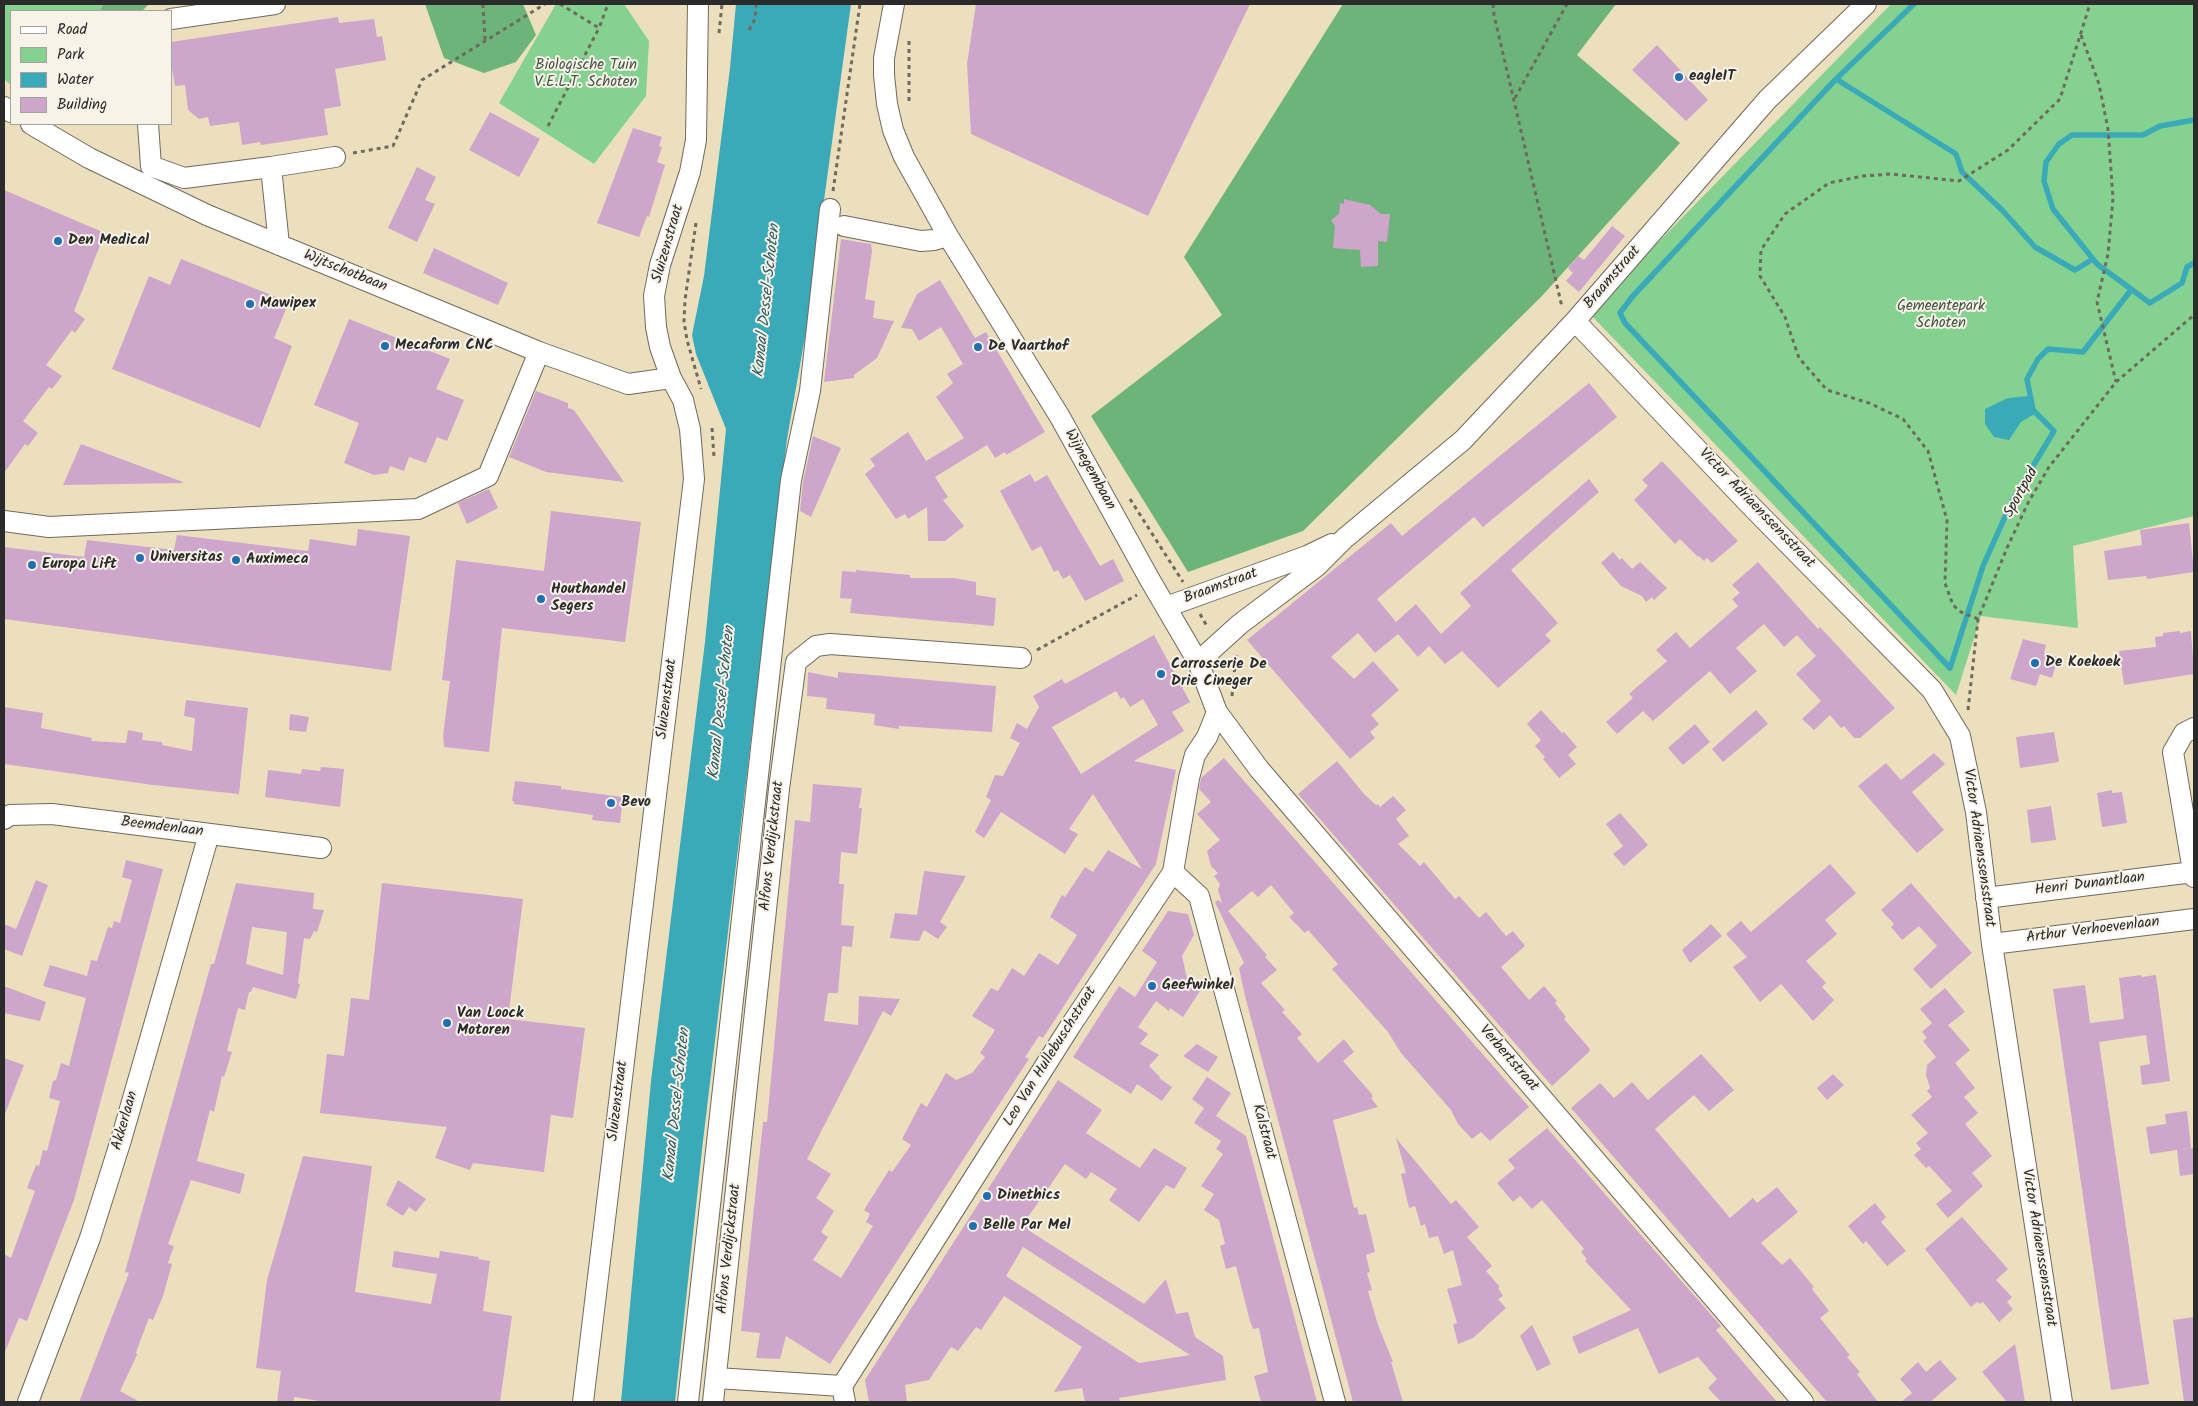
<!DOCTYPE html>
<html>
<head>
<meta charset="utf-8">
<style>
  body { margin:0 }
  #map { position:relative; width:2198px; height:1406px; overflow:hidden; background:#ecdfbe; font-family:Kalam,sans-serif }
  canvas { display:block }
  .frame { position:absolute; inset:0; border:5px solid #2b2b2b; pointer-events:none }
  .legend { position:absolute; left:10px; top:10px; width:162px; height:115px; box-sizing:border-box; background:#f7f3e8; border:1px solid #a5a39c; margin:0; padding:6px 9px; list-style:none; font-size:15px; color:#2b2b2b }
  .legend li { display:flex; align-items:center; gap:10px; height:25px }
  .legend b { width:25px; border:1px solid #a5a39c }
</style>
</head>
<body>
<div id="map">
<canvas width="2198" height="1406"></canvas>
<div class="frame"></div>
<ul class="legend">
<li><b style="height:6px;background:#fff"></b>Road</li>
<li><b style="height:14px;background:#85d290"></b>Park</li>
<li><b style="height:14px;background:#3aaab8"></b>Water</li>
<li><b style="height:14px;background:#cea6cc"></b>Building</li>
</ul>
</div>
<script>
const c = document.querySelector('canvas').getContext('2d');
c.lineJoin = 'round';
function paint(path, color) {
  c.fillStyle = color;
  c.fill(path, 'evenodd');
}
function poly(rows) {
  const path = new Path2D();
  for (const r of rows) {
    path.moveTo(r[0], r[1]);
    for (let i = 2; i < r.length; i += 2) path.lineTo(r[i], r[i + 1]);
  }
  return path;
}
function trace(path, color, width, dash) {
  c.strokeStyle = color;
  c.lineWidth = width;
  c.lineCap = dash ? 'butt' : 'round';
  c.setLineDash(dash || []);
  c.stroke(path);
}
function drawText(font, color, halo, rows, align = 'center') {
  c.font = font + ' Kalam,sans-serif';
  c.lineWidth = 4;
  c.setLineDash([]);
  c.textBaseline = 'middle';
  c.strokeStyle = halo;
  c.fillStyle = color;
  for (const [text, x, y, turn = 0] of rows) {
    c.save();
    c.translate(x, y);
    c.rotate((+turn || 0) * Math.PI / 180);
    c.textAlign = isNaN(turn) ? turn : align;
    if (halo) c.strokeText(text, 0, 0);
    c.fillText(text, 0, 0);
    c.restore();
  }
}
const green = poly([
  [4,4,104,4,99,11,11,11,11,85,4,79],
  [556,4,624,4,649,41,646,96,594,164,499,103],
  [1891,4,2194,4,2194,516,2073,546,2078,628,1981,616,1956,695,1589,313]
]);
const forest = poly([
  [104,4,149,4,142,11,99,11],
  [425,4,523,4,536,35,516,62,484,73,444,58],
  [1343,4,1616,4,1577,55,1680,143,1541,297,1303,531,1188,572,1091,416,1222,315,1184,257]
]);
const water = poly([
  [736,4,851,4,806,331,787,439,703,1141,675,1402,621,1402,651,1081,705,642,726,429,696,354,692,335,704,276,730,68],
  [2030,396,2036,413,2021,422,2009,440,1994,437,1985,424,1985,409,2008,398]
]);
const stream = poly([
  [1914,4,1836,79,1632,297,1620,313,1625,323,1950,668,1983,566,2012,501,2054,431,2033,410,2027,379,2038,359,2048,349,2083,352,2131,290],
  [1836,79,1956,154,1962,172,2002,210,2035,247,2075,270,2093,259],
  [2194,120,2160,126,2143,135,2072,135,2059,144,2046,162,2044,181,2053,209,2097,264,2150,303,2182,283,2187,267,2194,263]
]);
const building = poly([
  [976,4,1250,4,1148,216,971,134,967,64],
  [338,17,339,23,374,19,377,37,382,36,386,60,335,69,341,106,324,109,328,135,261,145,260,142,242,145,239,122,210,126,208,117,199,119,188,110,185,85,175,86,171,62,171,42],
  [1657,45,1708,100,1686,121,1632,70],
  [490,112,540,139,519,177,469,150],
  [633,128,662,137,659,146,662,147,657,162,665,165,649,217,647,216,639,237,597,223],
  [417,167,436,177,425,200,435,204,417,242,388,228],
  [4,190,105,233,74,311,85,319,75,333,72,330,46,365,62,376,52,389,49,387,23,421,38,433,28,446,25,444,4,473],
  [1344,199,1370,205,1381,214,1390,214,1387,242,1378,241,1378,266,1361,267,1360,250,1333,248,1335,226,1331,220,1339,214,1340,203,1344,204],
  [1612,226,1625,236,1579,292,1566,281,1573,273,1568,268,1578,256,1584,260],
  [841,239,871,244,872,251,865,299,875,301,873,318,894,321,877,358,854,375,854,378,824,382],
  [434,248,508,283,498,305,423,273],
  [181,259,289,302,274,338,292,346,260,428,112,369,149,276,170,285],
  [940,280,975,338,986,332,1045,432,1006,455,1005,452,995,458,987,445,935,477,948,497,943,500,964,526,945,541,928,541,927,507,908,519,905,514,896,519,865,474,875,466,870,459,908,432,926,461,964,438,936,397,953,383,947,374,963,364,941,327,919,341,912,329,901,328,917,294],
  [349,319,450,359,436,389,464,400,447,441,437,437,426,463,409,457,404,471,390,466,388,473,374,475,344,463,359,423,314,405],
  [1589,383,1617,417,1483,527,1474,517,1377,599,1396,622,1416,604,1441,634,1471,606,1460,593,1589,479,1599,492,1511,570,1558,623,1545,635,1551,641,1498,688,1462,651,1445,664,1429,646,1418,657,1398,634,1375,653,1358,633,1331,657,1354,679,1373,661,1399,690,1371,715,1379,724,1370,732,1375,738,1350,759,1247,640,1391,523,1402,536],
  [536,391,568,403,568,408,574,410,624,482,546,472,509,457],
  [813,436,841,448,811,517,800,511,803,482],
  [81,444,183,482,183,483,63,485],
  [1662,461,1738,541,1712,563,1707,558,1704,561,1699,556,1698,557,1680,539,1675,544,1634,500,1648,486,1642,480],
  [1030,474,1035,482,1047,475,1100,566,1113,559,1124,581,1085,601,1070,575,1063,579,1058,570,1054,572,1041,546,1032,551,1000,491],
  [489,489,498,508,467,524,458,503],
  [551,511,641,522,625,642,502,628,489,752,444,747,443,736,450,681,442,680,456,560,544,571],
  [2189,523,2194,572,2147,579,2146,576,2108,580,2104,551,2142,545,2140,530],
  [358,529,410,536,391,671,4,619,4,547,84,557,87,540,174,550,177,535,308,551,310,539,356,546],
  [1613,552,1620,560,1622,558,1632,569,1640,562,1667,588,1654,600,1652,597,1646,602,1642,596,1621,586,1601,563],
  [1758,562,1818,629,1820,627,1895,708,1860,738,1854,738,1844,726,1841,728,1830,715,1814,730,1802,719,1821,701,1796,674,1816,656,1797,635,1784,647,1764,624,1736,648,1757,671,1730,694,1710,671,1653,721,1643,711,1617,734,1606,722,1633,698,1629,694,1667,661,1656,650,1676,632,1690,648,1738,606,1732,599,1740,593,1732,585],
  [856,570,910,575,910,578,954,578,976,582,976,595,996,598,994,626,850,613,852,599,840,598,842,571,856,572],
  [2180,631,2180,633,2191,631,2194,674,2124,685,2119,651,2156,647,2155,637,2163,636,2163,633],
  [1154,635,1190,702,1172,712,1184,731,1134,761,1176,770,1156,864,1043,1038,1039,1036,1025,1057,1029,1059,1017,1077,830,1364,786,1336,780,1359,756,1358,760,1333,741,1331,763,1122,767,1122,795,820,810,822,813,784,862,788,859,808,862,808,857,854,841,852,839,884,844,884,841,925,854,926,852,947,842,946,838,993,828,993,824,1021,858,1025,859,996,900,999,891,1016,883,1011,807,1159,831,1174,816,1198,834,1211,821,1232,828,1237,813,1260,841,1278,873,1226,866,1222,870,1214,864,1210,889,1170,892,1172,911,1145,902,1139,921,1103,927,1107,946,1073,956,1080,972,1073,985,1057,980,1053,995,1030,972,1016,991,988,998,991,1012,968,1024,976,1039,953,1058,965,1077,935,1050,917,1062,895,1065,897,1085,867,1093,872,1108,850,1142,869,1093,794,1069,829,1078,834,1065,854,1001,812,984,838,975,832,991,800,986,797,995,775,1003,776,1020,743,1010,738,1017,723,1027,729,1039,707,1033,696,1062,679,1065,684],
  [1116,691,1121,699,1124,697,1130,707,1143,699,1158,725,1081,774,1052,727],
  [2023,639,2046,645,2044,653,2058,657,2052,678,2040,674,2036,686,2010,679],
  [808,672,838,678,838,672,996,686,992,732,899,726,899,729,874,725,875,714,826,709,827,698,807,696],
  [186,700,248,708,239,794,153,785,4,764,4,707,43,713,41,728,92,738,91,741,126,743,128,730,143,733,142,740,162,742,162,745,192,751,195,718,184,716],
  [1541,710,1562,733,1564,732,1577,747,1568,755,1576,764,1559,778,1543,759,1545,757,1535,746,1541,740,1527,724],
  [1756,710,1768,724,1723,762,1712,749],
  [290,714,309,717,306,732,289,730],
  [1695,724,1710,742,1683,765,1668,748],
  [2054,732,2059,762,2020,768,2016,737],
  [1934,753,1945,764,1912,792,1944,830,1917,853,1858,786,1886,763,1901,780],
  [1224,758,1529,1107,1490,1141,1481,1132,1472,1139,1458,1124,1451,1110,1401,1053,1388,1032,1332,969,1338,964,1308,930,1305,933,1289,917,1294,913,1271,885,1258,897,1252,891,1228,911,1267,955,1265,957,1277,970,1261,983,1285,1010,1282,1012,1302,1034,1297,1038,1318,1063,1344,1039,1354,1052,1343,1061,1371,1093,1373,1097,1371,1098,1378,1107,1333,1120,1354,1208,1357,1207,1359,1215,1366,1214,1372,1239,1375,1252,1366,1255,1370,1272,1367,1273,1372,1290,1368,1291,1378,1325,1393,1362,1391,1362,1403,1402,1353,1402,1245,996,1239,968,1244,963,1215,902,1218,900,1222,903,1218,890,1220,884,1214,876,1218,873,1211,866,1207,851,1220,840,1197,814,1211,802,1199,789,1201,778],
  [1337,761,1364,794,1376,805,1378,804,1380,807,1393,796,1406,810,1396,819,1409,836,1398,844,1420,866,1424,862,1455,899,1459,896,1479,918,1486,912,1506,936,1513,931,1525,946,1501,967,1529,1000,1544,986,1557,1001,1555,1003,1566,1017,1564,1019,1590,1049,1589,1052,1552,1086,1298,794],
  [321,767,344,769,340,807,265,797,268,770,301,774,302,769,320,771],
  [515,781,561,786,561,789,623,797,620,823,592,820,593,815,514,804,514,801,512,801],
  [2112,790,2112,793,2122,792,2127,823,2102,827,2097,793],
  [2051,806,2056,840,2031,843,2027,810],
  [1620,813,1648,845,1624,866,1613,854,1623,846,1606,824],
  [126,860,163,869,74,1200,27,1321,19,1318,4,1354,4,1254,11,1258,35,1191,27,1188,36,1165,39,1166,43,1150,47,1151,60,1101,49,1098,53,1081,56,1080,61,1063,69,1066,86,998,43,986,50,965,87,976,91,960,97,961,108,927,112,928,114,921,120,923,132,880,122,877],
  [1830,864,1856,893,1825,920,1837,934,1806,961,1826,983,1822,987,1834,1000,1813,1021,1781,984,1760,1002,1733,967,1747,957,1726,934,1741,921,1751,932],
  [924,871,966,876,940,922,947,927,938,939,924,930,919,941,890,938,895,913,917,915],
  [36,880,48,885,22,956,4,949,4,924,16,929],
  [236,883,314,893,313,909,324,910,317,932,314,931,310,939,304,938,298,983,300,984,296,999,253,987,251,992,249,992,245,1010,238,1008,227,1051,232,1052,224,1077,222,1076,214,1112,210,1110,197,1161,245,1174,240,1194,191,1180,168,1244,174,1246,168,1263,172,1264,163,1296,153,1320,149,1318,136,1352,137,1355,120,1391,140,1402,79,1402,129,1273,125,1272,211,964,214,964],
  [252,927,287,932,283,975,246,964],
  [382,883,523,899,508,1019,585,1028,573,1118,551,1115,544,1172,473,1163,470,1170,435,1158,447,1127,320,1113,327,1054,344,1056,351,998,369,1000],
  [1911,883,1972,953,1931,989,1913,969,1937,946,1919,926,1902,940,1891,927,1894,924,1881,910],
  [1168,911,1188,914,1194,935,1182,956,1188,983,1200,991,1183,1017,1170,1008,1169,1011,1156,1001,1138,1027,1148,1034,1140,1044,1159,1055,1149,1066,1160,1077,1159,1078,1172,1087,1162,1101,1137,1084,1131,1094,1073,1057,1119,986,1135,997,1157,962,1142,951],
  [1711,924,1722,936,1690,963,1682,950],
  [2141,975,2142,977,2156,975,2170,1081,2142,1085,2140,1066,2150,1064,2146,1035,2099,1042,2149,1384,2111,1390,2053,989,2085,985,2090,1023,2124,1019,2119,978],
  [4,986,46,1002,40,1021,4,1013],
  [1945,988,1965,1012,1948,1025,1970,1050,1955,1063,1975,1088,1964,1097,1978,1113,1965,1124,1992,1156,1972,1173,1983,1186,1948,1218,1936,1204,1952,1191,1929,1166,1926,1168,1914,1155,1921,1149,1916,1143,1928,1133,1911,1115,1932,1097,1927,1091,1930,1088,1926,1075,1927,1065,1936,1057,1923,1041,1927,1038,1922,1032,1932,1023,1920,1009],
  [1197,1044,1218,1057,1208,1072,1183,1056],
  [1701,1054,1734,1090,1709,1111,1694,1095,1655,1129,1730,1218,1753,1198,1757,1203,1777,1187,1798,1212,1761,1243,1782,1265,1790,1258,1814,1287,1812,1289,1829,1311,1820,1318,1850,1355,1847,1357,1860,1372,1857,1374,1878,1402,1827,1402,1571,1108,1600,1083,1614,1098,1632,1082,1648,1100],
  [4,1058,24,1065,5,1114,4,1114],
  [1833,1074,1844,1085,1827,1100,1817,1088],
  [1207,1077,1231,1093,1216,1116,1246,1136,1317,1402,1261,1402,1254,1376,1268,1372,1259,1328,1253,1329,1250,1321,1236,1266,1226,1269,1220,1246,1225,1244,1219,1220,1204,1210,1214,1194,1201,1186,1223,1154,1216,1149,1221,1141,1194,1123,1204,1108,1192,1099],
  [1058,1080,1102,1110,1086,1133,1140,1168,1154,1148,1187,1168,1174,1189,1166,1185,1139,1222,1109,1200,1117,1189,1091,1172,1086,1179,1065,1164,1028,1217,1028,1230,1144,1304,1166,1279,1176,1314,1188,1312,1195,1337,1223,1356,1226,1380,1119,1398,1120,1402,1085,1402,1082,1388,1054,1392,1082,1347,1004,1296,981,1330,976,1327,958,1351,951,1347,929,1380,905,1385,907,1402,869,1402,865,1380],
  [1023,1247,1190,1355,1139,1363,1006,1276],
  [2187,1111,2191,1148,2177,1150,2194,1148,2194,1174,2180,1176,2177,1150,2150,1154,2146,1127,2166,1124,2165,1114],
  [1547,1128,1721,1326,1716,1330,1777,1402,1721,1402,1708,1388,1717,1379,1698,1357,1659,1374,1638,1328,1579,1354,1572,1337,1631,1310,1585,1261,1587,1259,1581,1252,1584,1249,1542,1200,1532,1209,1520,1196,1513,1202,1497,1183,1515,1168,1508,1160],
  [1396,1138,1451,1204,1456,1200,1479,1227,1467,1237,1492,1266,1486,1271,1500,1287,1498,1288,1503,1296,1498,1299,1506,1308,1473,1338,1458,1344,1453,1324,1457,1323,1447,1289,1462,1285,1453,1250,1444,1254,1438,1236,1429,1238,1425,1224,1421,1226,1415,1206,1409,1208,1401,1174,1406,1173],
  [303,1156,372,1166,355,1292,431,1304,437,1274,392,1267,394,1251,439,1258,440,1251,479,1257,478,1259,490,1261,483,1311,512,1316,500,1402,326,1402,294,1397,294,1402,277,1402,281,1371,256,1368,267,1280],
  [398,1180,426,1199,416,1212,409,1207,403,1216,386,1205],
  [1875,1203,1886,1217,1881,1222,1906,1251,1887,1266,1866,1241,1863,1244,1848,1226],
  [1962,1217,2008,1269,1996,1280,2012,1297,2007,1302,2013,1309,1999,1322,1983,1302,1980,1304,1977,1302,1971,1307,1925,1249],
  [2194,1317,2194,1402,2184,1402,2173,1320],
  [1532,1325,1551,1364,1537,1371,1520,1336],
  [2015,1344,2018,1360,2025,1402,2007,1402,1982,1372],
  [1940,1360,1957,1379,1930,1402,1901,1402,1912,1393,1900,1379,1918,1362,1926,1372]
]);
const path = poly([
  [483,4,485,40],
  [560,4,599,28,608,4],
  [1493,4,1494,15,1562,307],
  [749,30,755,19,756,4],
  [719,33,722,4],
  [2081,35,2099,84,2108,129,2113,198,2108,254,2097,302,2116,382],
  [909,41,909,105],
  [1515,98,1567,4],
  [548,126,599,28],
  [353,153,393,146,422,80,545,4],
  [833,191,860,4],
  [696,223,685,300,684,321,687,340,701,389],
  [712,428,714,457],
  [1130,499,1183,582],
  [1200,614,1208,628],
  [1978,619,1961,612,1953,605,1945,583,1947,520,1928,451,1903,419,1869,403,1827,390,1799,358,1785,317,1760,276,1761,250,1785,214,1829,183,1863,176,1891,174,1959,181,2008,150,2060,99,2090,4],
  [1037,650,1137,595],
  [1232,696,1236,655],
  [1968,710,1978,619,2007,548,2029,501,2049,467,2116,382,2194,315]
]);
const minor = poly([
  [894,4,884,58,884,75,887,104,893,130,904,157,948,236,1060,417,1150,580,1198,662,1217,712,1259,769,1803,1402],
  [171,19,275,4],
  [4,107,11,112],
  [31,124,89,158,207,215,539,352,628,384,671,378],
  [148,124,151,166,184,178,271,167],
  [844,226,921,241,934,240,948,236],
  [279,245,271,167,335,157],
  [1575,321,1752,507,1932,690,1960,736,1976,812,1992,944,2062,1402],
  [4,521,49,527,418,509,488,476,539,352],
  [1166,607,1307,556,1332,544],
  [1198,662,1240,624,1317,566,1345,538,1463,440,1575,321,1767,100,1866,4],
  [2194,728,2184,733,2173,752,2194,877],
  [4,819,10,815,52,814,321,848],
  [1173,872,1199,896,1335,1402],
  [1986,898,2193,872],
  [1992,944,2194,919],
  [716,1378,842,1386],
  [28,1402,90,1238,121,1140,209,834],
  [583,1402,694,479,690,429,683,400,671,378,660,347,656,327,654,296,660,265,690,172,696,140,698,4],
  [688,1402,791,480,810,391,830,209],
  [713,1402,779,789,796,662,816,646,830,644,1021,658],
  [845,1402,842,1386,1071,1025,1173,872,1189,778,1195,755,1207,737,1217,712]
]);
const markers = [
  [1679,77,5,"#1f6fb2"],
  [58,241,5,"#1f6fb2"],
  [250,304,5,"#1f6fb2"],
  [385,346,5,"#1f6fb2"],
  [978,347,5,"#1f6fb2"],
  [140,558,5,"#1f6fb2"],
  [236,560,5,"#1f6fb2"],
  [32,565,5,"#1f6fb2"],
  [541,599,5,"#1f6fb2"],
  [2035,663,5,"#1f6fb2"],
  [1161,674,5,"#1f6fb2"],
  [611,803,5,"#1f6fb2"],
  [1152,986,5,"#1f6fb2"],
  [447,1023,5,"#1f6fb2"],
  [987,1196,5,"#1f6fb2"],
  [973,1226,5,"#1f6fb2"]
];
const parkNames = [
  ["Biologische Tuin",586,66],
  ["V.E.L.T. Schoten",586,83],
  ["Gemeentepark",1941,307],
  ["Schoten",1941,324]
];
const poiNames = [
  ["eagleIT",1689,77],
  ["Den Medical",68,241],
  ["Mawipex",260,304],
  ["Mecaform CNC",395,346],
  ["De Vaarthof",988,347],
  ["Universitas",150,558],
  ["Auximeca",246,560],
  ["Europa Lift",42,565],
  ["Houthandel",551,590],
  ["Segers",551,607],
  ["De Koekoek",2045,663],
  ["Carrosserie De",1171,665],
  ["Drie Cineger",1171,682],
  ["Bevo",621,803],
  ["Geefwinkel",1162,986],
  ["Van Loock",457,1014],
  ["Motoren",457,1031],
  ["Dinethics",997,1196],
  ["Belle Par Mel",983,1226]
];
const streetNames = [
  ["Sluizenstraat",669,244,-74],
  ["Wijtschotbaan",345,272,22],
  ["Braamstraat",1613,278,-49],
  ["Wijnegembaan",1089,470,61],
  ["Sportpad",2022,493,-61],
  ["Victor Adriaenssensstraat",1756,509,46],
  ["Braamstraat",1221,587,-20],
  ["Sluizenstraat",668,699,-83],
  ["Beemdenlaan",162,828,7],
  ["Alfons Verdijckstraat",773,846,-84],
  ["Victor Adriaenssensstraat",1978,848,82],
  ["Henri Dunantlaan",2090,885,-7],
  ["Arthur Verhoevenlaan",2093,931,-7],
  ["Leo Van Hullebuschstraat",1051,1057,-58],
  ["Verbertstraat",1508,1059,49],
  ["Sluizenstraat",619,1101,-83],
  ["Akkerlaan",126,1121,-74],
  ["Kalstraat",1263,1132,75],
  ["Victor Adriaenssensstraat",2038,1248,81],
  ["Alfons Verdijckstraat",730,1249,-84]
];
const waterNames = [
  ["Kanaal Dessel-Schoten",768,301,-84],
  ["Kanaal Dessel-Schoten",723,703,-84],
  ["Kanaal Dessel-Schoten",678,1105,-84]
];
paint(green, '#85d290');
paint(forest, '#6cb47a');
paint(water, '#3aaab8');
trace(stream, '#3aaab8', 5.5);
paint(building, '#cea6cc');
trace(minor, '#6f6a5e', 22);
trace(path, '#6f6a5e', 3, [4, 4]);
trace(minor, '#fff', 20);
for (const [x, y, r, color] of markers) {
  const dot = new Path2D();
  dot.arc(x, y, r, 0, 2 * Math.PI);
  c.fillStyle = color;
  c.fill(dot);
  trace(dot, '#f7f3e8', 2);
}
drawText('15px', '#425544', '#f7f3e8', parkNames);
drawText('bold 15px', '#2b2b2b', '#f7f3e8', poiNames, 'left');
drawText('15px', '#2b2b2b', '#f7f3e8', streetNames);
drawText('italic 16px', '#315e63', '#f7f3e8', waterNames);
</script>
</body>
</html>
